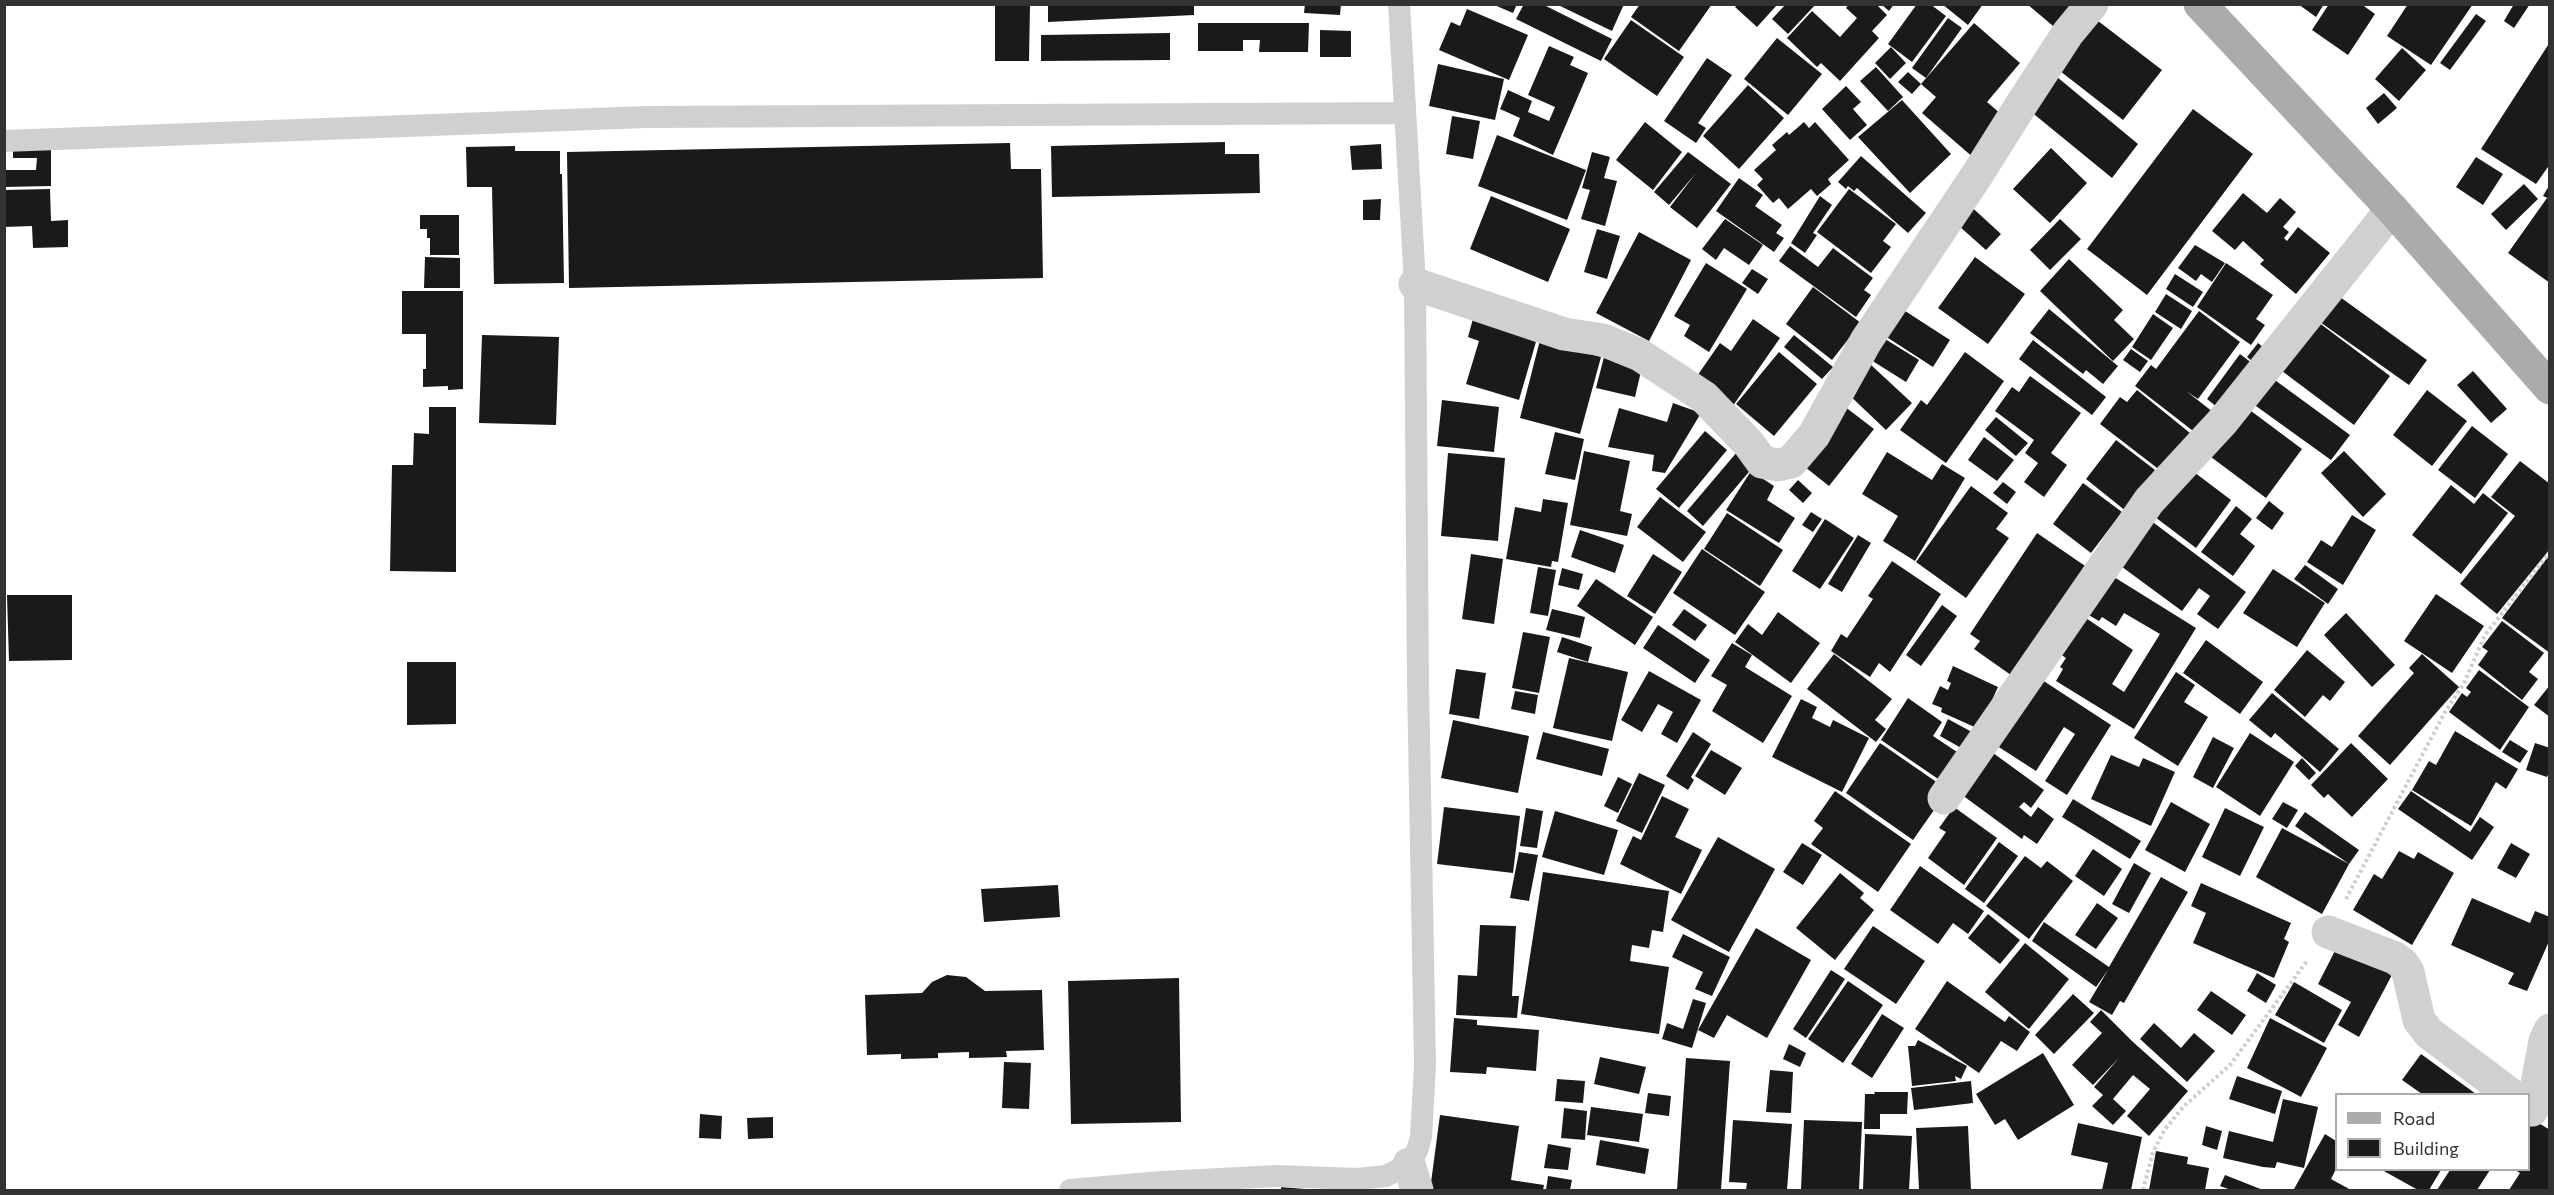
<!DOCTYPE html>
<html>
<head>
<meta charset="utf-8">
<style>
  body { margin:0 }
  #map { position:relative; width:2554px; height:1195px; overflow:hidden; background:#fff; font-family:Commissioner,sans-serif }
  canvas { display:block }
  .frame { position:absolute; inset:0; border:6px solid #333; pointer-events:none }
  .legend { position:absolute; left:2335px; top:1093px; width:195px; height:78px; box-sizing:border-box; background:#fff; border:2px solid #adadad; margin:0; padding:8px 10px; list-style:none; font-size:18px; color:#333 }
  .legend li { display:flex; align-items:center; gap:12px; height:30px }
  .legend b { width:30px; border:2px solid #adadad }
</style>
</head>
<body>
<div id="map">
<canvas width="2554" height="1195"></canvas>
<div class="frame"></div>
<ul class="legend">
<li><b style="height:8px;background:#ababab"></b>Road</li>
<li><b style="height:16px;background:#1a1a1a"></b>Building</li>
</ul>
</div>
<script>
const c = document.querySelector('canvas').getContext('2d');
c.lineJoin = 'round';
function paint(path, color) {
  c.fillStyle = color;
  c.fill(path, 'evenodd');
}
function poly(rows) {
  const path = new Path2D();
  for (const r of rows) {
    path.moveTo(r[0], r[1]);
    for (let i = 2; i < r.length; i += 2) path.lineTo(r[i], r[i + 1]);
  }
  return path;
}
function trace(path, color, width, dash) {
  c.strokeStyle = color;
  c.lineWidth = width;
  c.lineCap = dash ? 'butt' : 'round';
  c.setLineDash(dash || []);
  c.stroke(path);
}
const building = poly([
  [995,4,1030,4,1029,61,995,61],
  [1048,4,1194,4,1194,15,1048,22],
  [1305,4,1341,4,1340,15,1304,13],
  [1492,4,1517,4,1513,13],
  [1524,4,1542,4,1612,39,1601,61,1516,19],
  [1556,4,1624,4,1612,31],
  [1640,4,1712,4,1679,51,1631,17],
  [1786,4,1816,4,1788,34,1772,19],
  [1849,4,1876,4,1887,15,1872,31,1879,38,1840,81,1821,63,1817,67,1787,38,1812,11,1840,37,1857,18,1846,8],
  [1881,4,1894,4,1889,11],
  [1917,4,1930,4,1946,16,1912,62,1888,44],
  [1942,4,1983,4,1968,25],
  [2027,4,2080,4,2059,31],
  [2298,4,2324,4,2316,17],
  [2329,4,2361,4,2375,14,2348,55,2312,30],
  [2408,4,2473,4,2431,65,2387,36],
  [2514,4,2530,4,2514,28,2504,21],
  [1737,5,1777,5,1757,27,1735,7],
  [1467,9,1528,35,1509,80,1439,50,1451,22,1460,26],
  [2089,14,2162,70,2123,120,2051,64],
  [2476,14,2486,21,2450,70,2440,63],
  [1948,18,1962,28,1926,78,1912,68],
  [1631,20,1684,57,1657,96,1604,59],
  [1198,23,1309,23,1308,52,1259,52,1260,40,1243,40,1243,51,1198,51],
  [1974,23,2020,63,1987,102,2008,120,1975,159,1922,113,1936,97,1921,84,1912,94,1898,82,1908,72,1921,84],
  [1320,30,1351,31,1351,57,1320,57],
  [1170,33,1170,60,1041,61,1041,35],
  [1777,38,1822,74,1788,115,1744,79],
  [2550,42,2550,164,2536,184,2481,149],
  [1549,46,1574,57,1570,65,1588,73,1553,155,1513,136,1520,118,1500,109,1508,90,1532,101,1528,112,1549,121,1555,107,1528,95],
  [1891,47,1906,63,1890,79,1875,63],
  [2402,48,2426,70,2399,101,2375,79],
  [1707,58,1732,75,1698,123,1706,128,1696,143,1664,121],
  [1438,64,1504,79,1495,120,1429,106],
  [1876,67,1903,97,1888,111,1860,81],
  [2051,72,2138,144,2112,178,2024,106],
  [1748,85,1784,118,1739,169,1703,136],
  [1846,86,1861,102,1853,109,1867,125,1850,140,1822,109],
  [2384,93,2397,108,2378,124,2366,108],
  [1902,100,1951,154,1910,193,1858,137],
  [2193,109,2253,154,2147,295,2087,249],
  [1452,116,1480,121,1473,159,1446,154],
  [1645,122,1682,152,1653,190,1616,160],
  [1804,122,1809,128,1815,122,1849,160,1828,179,1831,184,1817,196,1811,189,1788,209,1779,198,1773,203,1757,185,1763,179,1754,170,1776,150,1772,145,1787,132,1789,135],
  [1497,135,1586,170,1567,220,1478,186],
  [1225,142,1225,154,1259,154,1260,193,1052,197,1051,146],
  [1010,143,1011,169,1041,169,1043,278,569,288,567,152],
  [51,144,51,186,4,187,4,170,36,170,37,158,13,158,13,148],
  [1381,144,1382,169,1352,170,1350,146],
  [515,146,515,151,560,151,560,174,562,174,564,283,494,284,492,187,467,187,466,147],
  [2051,148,2087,183,2050,223,2013,189],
  [1592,152,1610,157,1604,178,1617,181,1605,226,1581,219,1590,190,1582,188],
  [1688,152,1731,184,1697,228,1670,207,1696,173,1669,205,1654,192],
  [1861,156,1926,213,1908,233,1857,188,1854,191,1848,186,1846,189,1838,182],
  [2476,157,2503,174,2483,205,2456,187],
  [1739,178,1763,195,1755,206,1782,225,1776,233,1784,238,1774,252,1716,211],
  [2524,184,2538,199,2506,230,2491,214],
  [2550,184,2550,199,2543,196],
  [50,189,51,221,68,220,68,247,33,248,32,226,4,227,4,190],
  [1849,189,1896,224,1883,241,1891,247,1871,273,1817,232],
  [2243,193,2267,213,2280,198,2296,212,2283,227,2289,232,2284,238,2287,241,2298,227,2330,253,2296,294,2260,264,2264,260,2243,241,2235,250,2212,231],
  [1491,196,1570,229,1548,282,1470,249],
  [1820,196,1832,205,1813,233,1817,235,1805,253,1791,243],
  [2547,198,2550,200,2550,283,2508,253],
  [1381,199,1380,220,1363,220,1363,200],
  [1965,201,2001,234,1986,250,1950,218],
  [420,215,459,215,459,255,430,255,430,238,427,238,427,229,420,229],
  [1725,219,1763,245,1749,265,1724,248,1716,260,1702,249],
  [2060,219,2081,239,2050,270,2030,250],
  [1597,229,1620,236,1607,279,1584,272],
  [1639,232,1691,260,1649,341,1596,313],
  [2195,245,2225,263,2212,282,2201,274,2196,281,2178,268],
  [1790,246,1818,267,1833,248,1873,278,1864,290,1871,295,1856,317,1779,261],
  [425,257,460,258,460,288,424,288],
  [1975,257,2025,294,1988,344,1938,308],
  [2069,259,2123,310,2114,320,2134,339,2113,361,2040,291],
  [1706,263,1747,289,1709,352,1684,336,1690,325,1674,316],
  [2226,263,2273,295,2256,319,2265,325,2251,345,2197,307],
  [1752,269,1768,279,1758,294,1742,283],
  [2175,274,2203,292,2193,307,2166,289],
  [1813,287,1861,323,1832,360,1786,324],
  [2329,289,2427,360,2409,385,2310,315],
  [402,291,463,291,463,389,448,390,448,386,423,387,423,369,426,369,426,334,402,334],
  [2166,294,2192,311,2181,329,2155,312],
  [1902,309,1950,340,1933,367,1885,336],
  [2049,309,2118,366,2103,384,2086,370,2083,374,2030,333],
  [2199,311,2240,342,2198,399,2186,391,2213,412,2197,434,2135,386,2151,365,2156,369],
  [2153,314,2173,328,2151,360,2132,347],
  [1474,315,1538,335,1519,400,1466,384,1479,341,1468,337],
  [2310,316,2390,376,2354,425,2274,365],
  [1753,319,1780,338,1730,410,1697,376,1720,343,1731,351],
  [1877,334,1919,360,1906,382,1863,355],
  [482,335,559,337,556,425,479,423],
  [1794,335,1833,367,1822,379,1784,347],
  [1540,340,1601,357,1580,434,1520,418],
  [2033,340,2106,397,2092,415,2019,359],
  [2258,343,2269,352,2258,366,2247,357],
  [2131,349,2148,361,2140,372,2123,360],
  [1779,352,1817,384,1774,436,1736,404],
  [1965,352,2004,381,1946,463,1900,430,1921,400,1927,405],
  [2240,354,2257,367,2223,412,2207,399],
  [1604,357,1642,367,1635,397,1596,388],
  [1870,364,1912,403,1886,430,1845,391],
  [2473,371,2507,409,2491,423,2457,385],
  [2268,375,2350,435,2331,460,2249,401],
  [2030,376,2081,413,2051,453,2067,465,2044,497,2024,482,2038,463,2025,453,2034,440,1995,411,2012,387,2019,392],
  [2137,390,2190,433,2161,471,2100,424,2120,397,2127,402],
  [2427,390,2467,421,2432,466,2393,435],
  [1442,400,1499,407,1494,452,1437,446],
  [1673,403,1701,413,1665,473,1652,471,1654,455,1608,447,1619,408,1667,422],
  [2243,405,2302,449,2266,498,2207,454],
  [1844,406,1874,429,1829,486,1800,463],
  [429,407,456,407,456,572,390,571,392,465,413,465,414,433,429,434],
  [1996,417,2028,443,2016,456,1985,430],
  [2472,426,2508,454,2475,498,2438,470],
  [1705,431,1727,450,1679,508,1656,489],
  [1555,432,1584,439,1575,480,1545,474],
  [1984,437,2014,460,1997,481,1968,460],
  [2116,440,2155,470,2144,484,2132,516,2086,479],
  [1584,451,1630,461,1620,511,1632,514,1627,536,1570,525],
  [2344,451,2386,494,2363,517,2321,473],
  [1737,452,1754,466,1703,526,1687,511],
  [1887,452,1932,480,1942,464,1965,478,1915,561,1883,541,1898,516,1862,494],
  [1448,453,1505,458,1498,541,1441,536],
  [2520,461,2550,484,2550,549,2497,614,2460,584,2515,516,2491,497],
  [2190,469,2231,500,2196,548,2155,517],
  [1751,471,1774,486,1767,500,1795,518,1779,543,1726,510],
  [1798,480,1812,493,1803,503,1789,490],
  [2003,482,2016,492,2007,504,1993,493],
  [2083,483,2122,512,2091,553,2053,524],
  [2451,485,2474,504,2483,493,2508,513,2461,574,2412,535],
  [1971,486,2008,513,1996,529,2009,538,1966,598,1916,562],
  [1660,497,1706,532,1683,562,1637,527],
  [1543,499,1568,503,1558,562,1552,561,1551,567,1506,559,1515,507,1541,512],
  [2269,501,2284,513,2272,530,2256,518],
  [2236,506,2252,519,2240,534,2255,546,2233,576,2201,552],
  [1811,512,1822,519,1813,532,1802,525],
  [1727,513,1783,550,1760,586,1704,549],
  [2352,515,2376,530,2343,585,2307,562,2321,540,2332,547],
  [2146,517,2246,592,2218,629,2197,614,2210,596,2199,588,2182,611,2114,561],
  [1825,519,1854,538,1820,589,1792,571],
  [1580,530,1624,545,1615,573,1571,557],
  [2037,533,2091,570,2018,680,1974,649,1980,641,1970,634],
  [1858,535,1871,543,1842,592,1828,584],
  [1702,549,1765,592,1735,635,1673,593],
  [1471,554,1503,559,1494,624,1462,619],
  [1653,554,1682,572,1655,614,1627,596],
  [2550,554,2550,653,2502,618],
  [1892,561,1941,594,1890,672,1879,663,1870,677,1831,651,1841,634,1847,638,1873,599,1868,596],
  [2305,565,2338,589,2328,604,2294,579],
  [1538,567,1556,570,1548,616,1530,613],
  [1562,568,1583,574,1579,590,1558,585],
  [2273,569,2325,603,2297,647,2243,613],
  [2114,577,2196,628,2134,729,2056,681,2063,669,2060,667,2066,658,2054,650,2077,612,2133,650,2112,684,2124,692,2160,634,2124,613,2116,626,2102,617,2099,621,2080,610],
  [1596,579,1653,617,1635,645,1577,606],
  [2436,594,2484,626,2452,673,2404,641],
  [7,595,72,595,72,660,9,661],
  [1942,605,1957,616,1921,666,1906,655],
  [1552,609,1585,617,1580,638,1546,630],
  [1684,609,1707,625,1695,641,1672,625],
  [1778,612,1820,643,1791,683,1735,642,1748,624,1762,635],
  [2346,613,2395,665,2372,687,2324,635],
  [2502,621,2544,653,2529,672,2538,679,2522,700,2478,665,2488,651,2482,647],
  [1658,625,1710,660,1695,683,1643,648],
  [1523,632,1550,637,1539,693,1512,688],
  [1562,637,1592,647,1588,662,1557,652],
  [2206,640,2263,682,2240,714,2183,673],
  [1732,643,1752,655,1745,667,1792,696,1763,743,1712,711,1727,685,1711,676],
  [2307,650,2345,682,2330,701,2323,695,2305,717,2274,690],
  [1834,654,1892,699,1875,720,1886,729,1876,742,1807,689],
  [2422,654,2459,687,2390,765,2358,736,2414,673,2409,668],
  [1569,658,1628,672,1612,741,1553,728],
  [407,662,456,662,456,724,407,725],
  [1953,666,1998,687,1979,729,1941,712,1942,708,1932,704,1940,686,1948,690,1951,683,1947,681],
  [1456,669,1486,673,1479,719,1449,714],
  [2479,670,2529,707,2500,750,2449,712,2462,693,2467,697,2471,692,2466,688],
  [1649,671,1701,700,1677,743,1661,734,1673,712,1658,704,1642,732,1621,720],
  [2176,672,2195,685,2184,702,2208,717,2178,766,2134,738],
  [2033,674,2111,725,2067,795,2045,781,2075,734,2064,727,2036,771,1991,742],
  [2550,685,2550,717,2534,705],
  [1515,691,1538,695,1535,714,1511,709],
  [2272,693,2339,749,2320,772,2275,733,2271,738,2249,720],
  [1908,698,1942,722,1933,736,1963,756,1944,783,1881,740],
  [1801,699,1817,707,1812,718,1830,727,1833,720,1869,738,1842,792,1772,757],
  [1948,719,1972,732,1963,749,1940,736],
  [1453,720,1529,736,1518,793,1441,778],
  [2455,731,2518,769,2506,789,2496,782,2471,826,2412,790,2429,761,2436,765],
  [1543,732,1609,749,1602,776,1536,759],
  [1693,732,1711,744,1691,777,1694,780,1688,790,1666,776],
  [2250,733,2294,762,2260,816,2216,787],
  [2213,737,2234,748,2213,788,2193,777],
  [2510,740,2528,751,2520,763,2502,752],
  [1880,743,1948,790,1913,840,1846,793],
  [2351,743,2388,779,2352,817,2328,794,2324,798,2311,785],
  [2535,743,2550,748,2550,770,2547,777,2526,770],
  [1711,750,1742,768,1725,795,1695,776],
  [1989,750,2044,790,2031,808,2024,802,2019,807,2031,817,2038,807,2054,819,2037,844,2024,835,2022,839,1958,792],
  [2111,755,2139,767,2143,758,2175,772,2151,826,2091,799],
  [2302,758,2316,773,2309,780,2295,766],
  [1639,773,1665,785,1642,833,1616,821],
  [1618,777,1632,784,1618,813,1604,806],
  [1835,791,1911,844,1878,892,1811,844,1823,828,1814,821],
  [2411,791,2470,832,2480,817,2494,827,2472,860,2398,809],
  [1662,796,1689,809,1675,837,1702,850,1681,894,1620,864,1633,836,1641,840],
  [2073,799,2141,841,2130,859,2062,817],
  [2171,802,2210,824,2185,872,2145,850],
  [2283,802,2298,810,2287,828,2272,819],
  [1444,807,1520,816,1513,873,1437,864],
  [1954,807,1997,838,1964,885,1928,858,1946,832,1939,828],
  [1526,808,1543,811,1537,848,1520,846],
  [2225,808,2264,827,2240,876,2202,857],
  [1555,811,1618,830,1604,875,1542,857],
  [2305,812,2359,850,2349,864,2295,826],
  [2282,828,2349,864,2322,914,2256,877],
  [1718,837,1775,869,1729,952,1671,920],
  [1999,842,2018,856,1984,903,1965,889],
  [1802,843,1822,855,1803,885,1783,872],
  [2511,843,2530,854,2516,878,2497,868],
  [2093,849,2122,869,2104,896,2075,876],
  [2399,851,2414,859,2418,852,2454,873,2412,945,2353,910,2374,874,2382,879],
  [1519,852,1538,855,1529,901,1510,898],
  [2025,856,2041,868,2047,861,2073,881,2029,939,1986,906],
  [2134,863,2151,873,2129,913,2112,904],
  [1920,866,1984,911,1968,934,1953,923,1938,944,1890,910],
  [1543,872,1669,891,1663,932,1652,930,1649,948,1632,945,1630,961,1669,967,1659,1034,1521,1014],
  [1840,873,1864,893,1860,898,1874,910,1835,960,1796,928],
  [2161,877,2188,892,2124,1003,2120,1001,2112,1015,2089,1002,2108,970,2096,987,2032,941,2044,922,2109,967],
  [2201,883,2291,923,2284,939,2289,942,2274,978,2193,943,2206,913,2191,906],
  [1058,885,1060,917,984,922,981,889],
  [2472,898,2530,923,2535,911,2550,917,2550,939,2527,991,2508,984,2514,973,2451,945],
  [2097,903,2118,918,2096,949,2075,935],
  [1988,914,2020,940,2000,964,1968,938],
  [1480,925,1516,926,1512,996,1519,996,1517,1018,1456,1015,1458,975,1477,976],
  [1873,926,1925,961,1896,1004,1844,969],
  [1756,928,1811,960,1767,1038,1727,1015,1714,1038,1698,1030],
  [1683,934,1730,957,1712,996,1695,989,1703,972,1672,957],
  [2340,941,2393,973,2359,1037,2338,1025,2351,1002,2318,984],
  [2025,943,2069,979,2029,1029,1985,992],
  [1831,970,1845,979,1806,1038,1793,1029],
  [2257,973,2276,985,2266,1003,2247,991],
  [947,975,966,977,985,991,1042,990,1044,1050,1006,1051,1007,1057,969,1058,969,1052,938,1053,938,1058,901,1059,901,1054,867,1055,865,995,922,993,932,982],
  [1179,978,1181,1122,1071,1124,1068,981],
  [1848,981,1883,1005,1843,1063,1808,1039],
  [1947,981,2005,1022,2009,1016,2030,1032,2017,1051,2001,1041,1979,1073,1915,1029],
  [2294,982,2342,1010,2324,1043,2275,1015],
  [2211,991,2246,1015,2232,1035,2197,1010],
  [2073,994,2094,1013,2054,1054,2035,1035],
  [1693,999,1706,1003,1692,1048,1662,1039,1667,1023,1683,1029],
  [2101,1010,2133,1042,2188,1091,2149,1136,2127,1116,2150,1089,2133,1075,2113,1099,2126,1111,2113,1125,2092,1106,2103,1095,2094,1087,2119,1058,2093,1085,2072,1065,2102,1033,2090,1022],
  [1882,1014,1904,1028,1872,1078,1851,1064],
  [1454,1018,1477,1020,1477,1025,1539,1030,1536,1071,1487,1067,1486,1074,1450,1072],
  [2270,1018,2327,1048,2301,1097,2247,1068],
  [2154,1023,2181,1048,2194,1033,2215,1051,2187,1082,2140,1039],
  [1918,1040,1967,1066,1961,1079,1955,1076,1956,1081,1912,1086,1908,1046,1915,1046],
  [1789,1044,1806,1053,1800,1067,1783,1059],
  [2043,1053,2074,1105,2018,1140,2005,1119,1995,1125,1976,1094],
  [2421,1054,2476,1094,2422,1094,2402,1080],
  [1600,1057,1646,1067,1639,1094,1594,1084],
  [1686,1058,1730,1061,1721,1190,1677,1190],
  [1004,1062,1031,1063,1029,1109,1002,1108],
  [1770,1070,1793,1072,1791,1113,1766,1112],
  [2237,1076,2282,1091,2275,1114,2229,1099],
  [1557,1079,1585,1081,1583,1103,1555,1101],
  [1971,1081,1973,1103,1914,1110,1911,1088],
  [1874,1092,1908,1092,1907,1114,1880,1114,1880,1129,1864,1129,1865,1094,1875,1094],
  [1648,1093,1671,1096,1669,1116,1645,1113],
  [2283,1099,2318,1107,2304,1168,2277,1162,2275,1168,2263,1167,2223,1158,2229,1131,2273,1142],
  [1591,1107,1643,1114,1639,1142,1587,1135],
  [1564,1108,1587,1111,1585,1140,1561,1138],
  [700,1114,722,1116,721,1139,699,1138],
  [1440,1115,1519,1126,1511,1180,1544,1185,1543,1190,1430,1190],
  [773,1117,773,1138,748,1139,747,1118],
  [2529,1117,2550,1130,2550,1190,2509,1190,2520,1173,2515,1170,2529,1170],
  [1733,1120,1792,1124,1787,1190,1746,1190,1747,1183,1729,1182],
  [1804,1120,1862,1122,1859,1190,1801,1190],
  [2078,1123,2142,1137,2131,1190,2102,1190,2108,1163,2071,1155],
  [1968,1126,1971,1190,1919,1190,1916,1128],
  [2206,1126,2222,1131,2217,1150,2202,1145],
  [1865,1134,1912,1136,1909,1190,1863,1190],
  [2325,1134,2336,1141,2336,1169,2331,1179,2351,1190,2297,1190,2294,1189],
  [1600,1140,1649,1149,1645,1174,1596,1165],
  [1548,1144,1571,1148,1568,1170,1544,1168],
  [2156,1151,2188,1157,2187,1164,2209,1168,2205,1190,2149,1190],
  [2382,1170,2441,1170,2429,1190,2418,1190],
  [2450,1170,2490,1170,2477,1190,2437,1190],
  [2225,1175,2263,1190,2231,1190,2220,1186],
  [1548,1176,1572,1180,1570,1190,1546,1190],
  [1281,1187,1305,1189,1305,1190,1281,1190]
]);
const path = poly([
  [2346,899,2445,712,2464,683,2485,635,2550,552],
  [2143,1190,2153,1152,2165,1129,2184,1106,2230,1065,2307,961]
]);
const lane = poly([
  [4,141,646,117,1404,113],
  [1070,1190,1161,1182,1277,1176,1357,1179,1386,1176,1409,1164,1417,1151,1421,1137,1425,1065,1418,682,1415,284,1399,4]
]);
const street = poly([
  [1415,284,1564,334,1603,340,1640,355,1704,397,1749,444,1762,462,1778,465,1791,462,1814,435,1866,341,1977,175,2021,105,2068,33,2092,4],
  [1944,798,2149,501,2223,421,2392,209],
  [2328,932,2395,958,2403,964,2408,972,2419,1020,2429,1033,2510,1094],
  [2532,1110,2545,1041,2550,1030],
  [1409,1164,1417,1190]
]);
const primary = poly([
  [2200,4,2392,209,2550,388]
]);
paint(building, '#1a1a1a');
trace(path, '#cdcdcd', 4, [3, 3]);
trace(lane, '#d0d0d0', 22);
trace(street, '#d0d0d0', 33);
trace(primary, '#ababab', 33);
</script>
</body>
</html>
